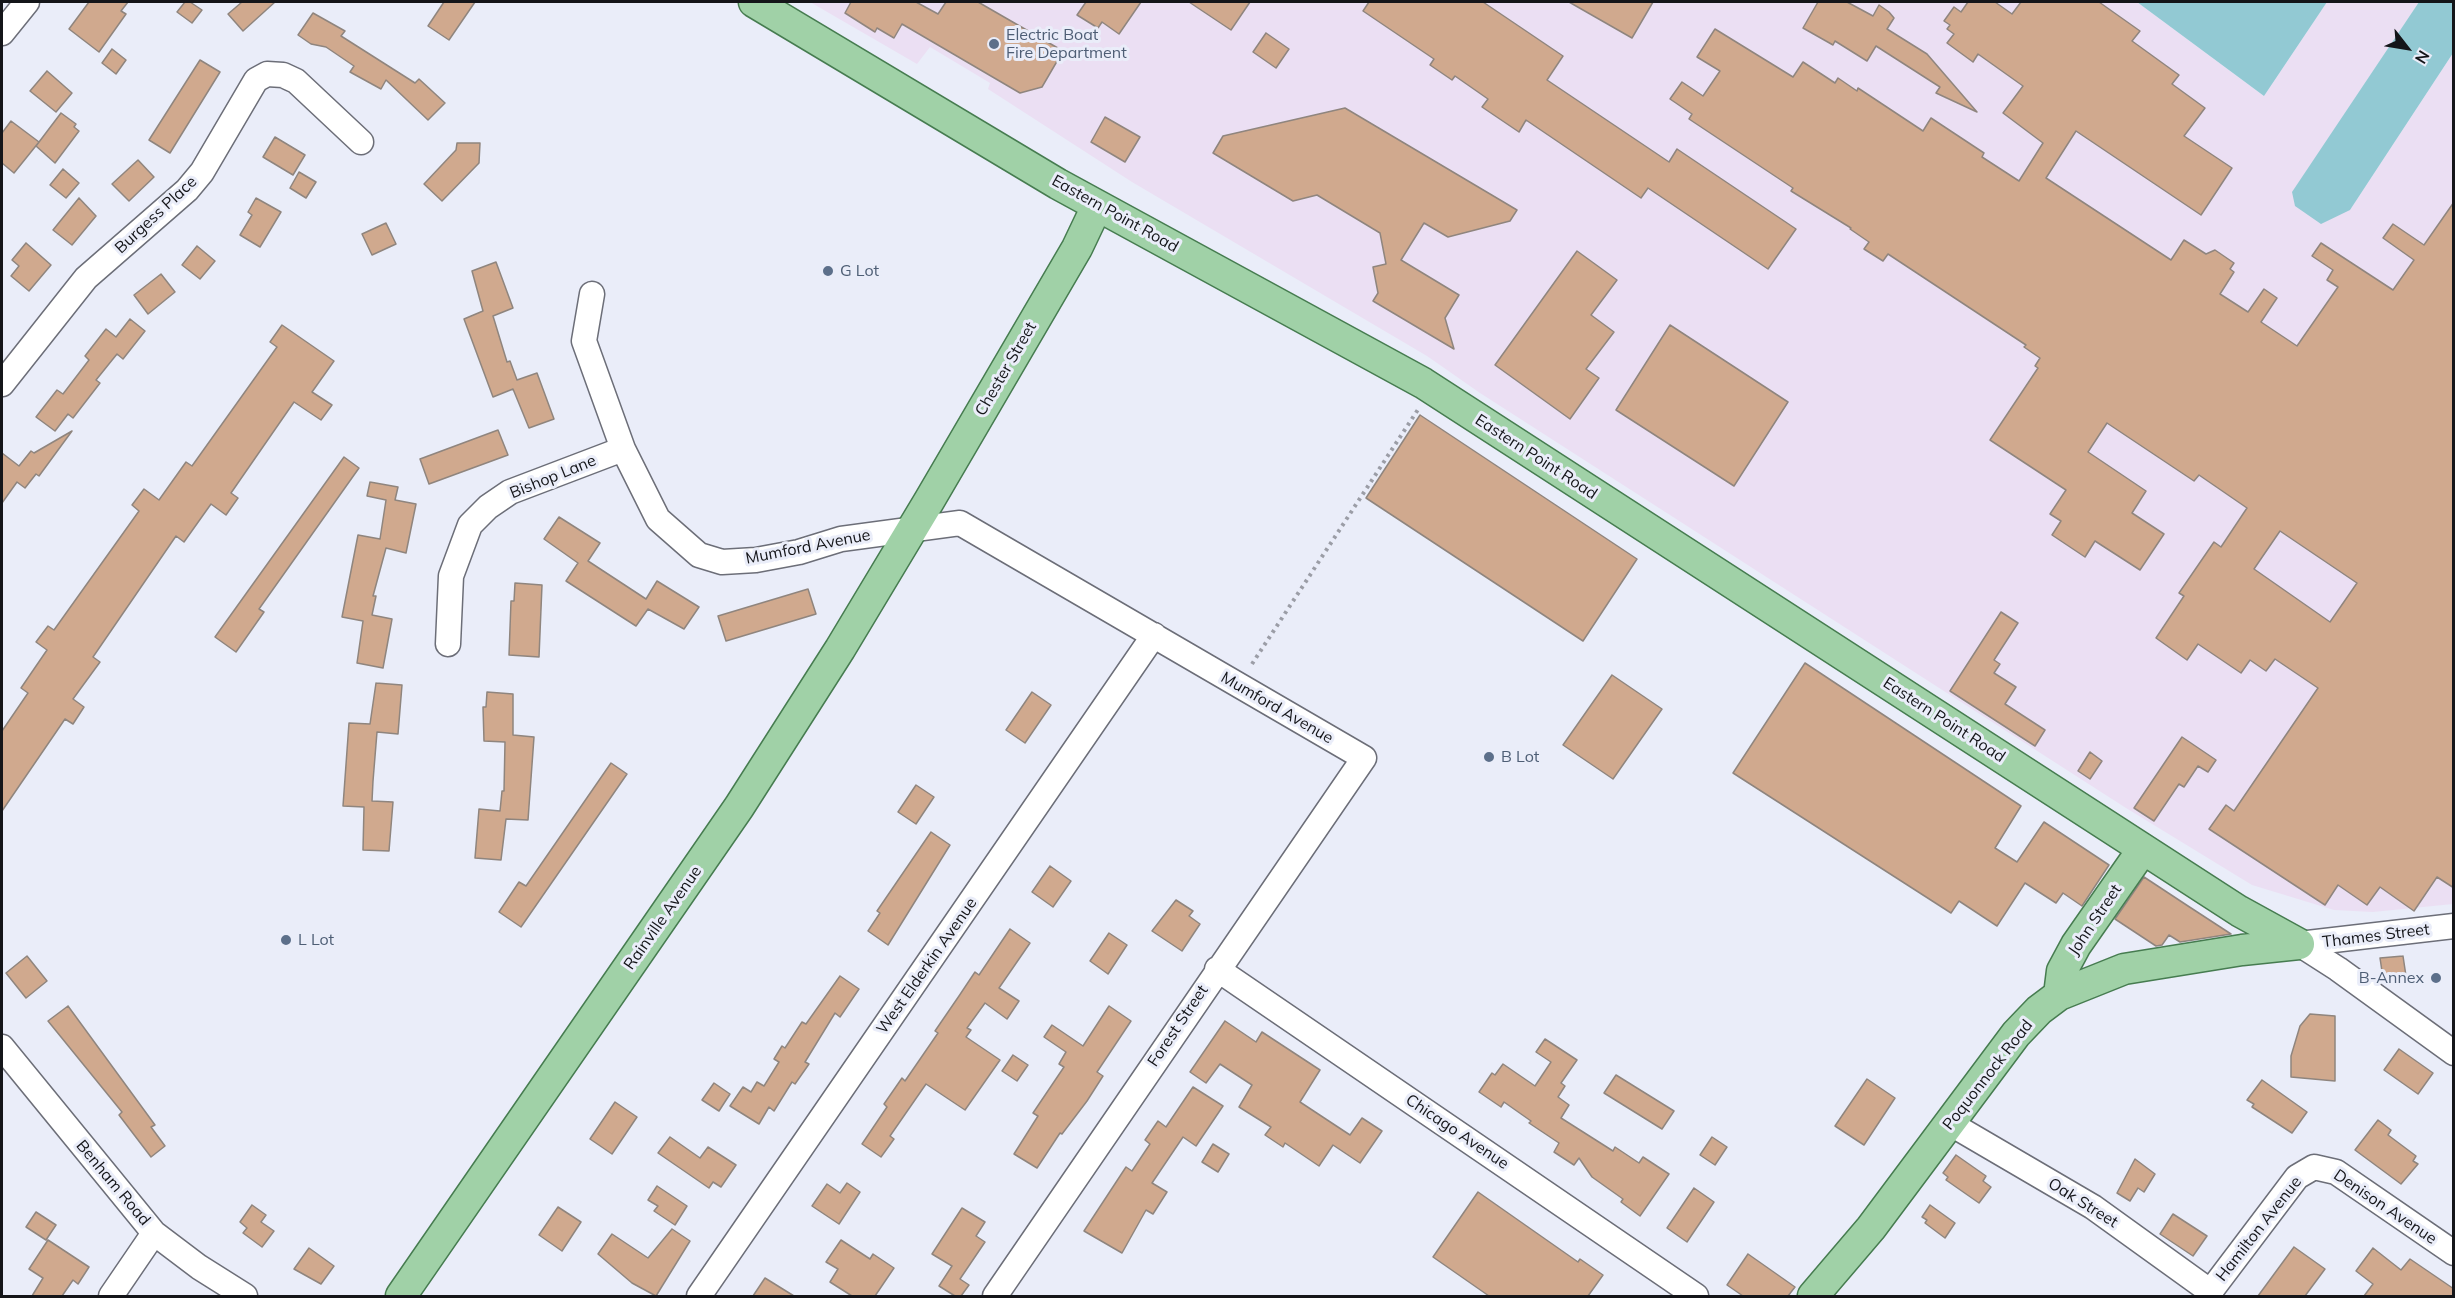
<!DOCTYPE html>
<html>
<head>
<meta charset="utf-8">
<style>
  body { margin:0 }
  #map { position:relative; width:2455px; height:1298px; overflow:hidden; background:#eaedf9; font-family:Mulish,sans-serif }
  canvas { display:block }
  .frame { position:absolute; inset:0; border:3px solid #141519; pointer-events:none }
  .north { position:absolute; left:2377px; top:18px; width:60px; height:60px; -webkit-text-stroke:4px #eaedf9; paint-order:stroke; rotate:121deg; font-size:16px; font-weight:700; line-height:24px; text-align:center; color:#141519 }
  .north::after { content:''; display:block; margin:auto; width:21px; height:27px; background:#141519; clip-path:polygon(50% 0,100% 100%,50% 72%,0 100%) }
</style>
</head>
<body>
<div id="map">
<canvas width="2455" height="1298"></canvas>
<div class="frame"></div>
<div class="north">N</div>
</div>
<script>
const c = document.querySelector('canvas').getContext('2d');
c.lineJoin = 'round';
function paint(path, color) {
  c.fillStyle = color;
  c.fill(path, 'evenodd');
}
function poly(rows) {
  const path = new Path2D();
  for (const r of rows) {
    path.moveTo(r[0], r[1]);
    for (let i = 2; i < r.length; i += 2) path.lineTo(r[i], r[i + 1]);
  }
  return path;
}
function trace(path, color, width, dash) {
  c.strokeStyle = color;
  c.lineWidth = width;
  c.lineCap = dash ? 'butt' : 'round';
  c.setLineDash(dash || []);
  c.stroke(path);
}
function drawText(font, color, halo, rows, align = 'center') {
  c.font = font + ' Mulish,sans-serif';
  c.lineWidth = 6;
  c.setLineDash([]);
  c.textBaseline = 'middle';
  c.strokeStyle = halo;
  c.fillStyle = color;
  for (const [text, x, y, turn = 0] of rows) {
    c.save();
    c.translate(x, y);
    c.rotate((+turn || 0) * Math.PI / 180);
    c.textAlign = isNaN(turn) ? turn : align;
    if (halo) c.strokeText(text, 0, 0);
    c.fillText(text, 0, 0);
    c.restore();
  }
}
const industrial = poly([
  [810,2,2137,2,2264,96,2327,2,2419,2,2292,193,2350,210,2453,53,2453,904,2373,912,2334,910,2252,885,2126,808,1480,393,1427,356,1132,182,988,89,990,83,930,47,917,64]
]);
const water = poly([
  [2137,2,2327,2,2264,96],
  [2419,2,2453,2,2453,53,2350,210,2321,224,2295,206,2292,192]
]);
const building = poly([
  [89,2,128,2,121,11,126,14,99,52,69,29,89,2],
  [185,2,190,2,202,10,192,23,177,12,185,2],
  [242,2,275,2,243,31,228,14,242,2],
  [444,2,475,2,449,40,428,26,444,2],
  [851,2,916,2,938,14,946,2,978,2,1063,51,1042,87,1020,93,902,24,894,38,877,28,875,32,845,13,851,2],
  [1086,2,1141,2,1119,34,1102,22,1098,28,1077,15,1086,2],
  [1189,2,1250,2,1231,30,1189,2],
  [1369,2,1483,2,1563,56,1547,80,1669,162,1677,149,1796,229,1768,269,1648,188,1641,198,1526,120,1519,132,1482,107,1488,99,1455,76,1452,80,1430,65,1434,59,1363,11,1369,2],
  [1569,2,1653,2,1632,38,1569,2],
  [1818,2,1847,2,1873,16,1879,5,1889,12,1894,18,1887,29,1927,54,1977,112,1936,93,1940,87,1876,46,1867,61,1835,41,1833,45,1803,28,1818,2],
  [1968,2,1995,2,2012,14,2021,2,2099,2,2140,31,2132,41,2179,75,2172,84,2205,108,2184,136,2232,168,2201,215,2076,131,2046,178,2171,260,2184,240,2206,254,2215,250,2234,263,2230,269,2234,272,2220,294,2248,312,2264,289,2277,298,2261,322,2297,346,2338,287,2327,280,2333,270,2312,256,2321,243,2393,290,2414,260,2383,238,2393,224,2424,245,2454,202,2454,888,2437,877,2414,911,2380,887,2367,905,2338,885,2325,905,2209,829,2226,805,2234,811,2318,688,2275,659,2266,671,2250,660,2241,673,2198,644,2187,660,2156,638,2184,596,2179,593,2214,542,2221,547,2247,508,2199,475,2194,481,2107,423,2088,452,2146,491,2132,513,2164,534,2140,570,2095,541,2085,557,2052,535,2061,521,2050,514,2066,490,1990,440,2038,368,2035,366,2040,358,2024,347,2026,345,1888,254,1883,261,1864,249,1869,242,1850,229,1851,228,1791,191,1793,188,1689,119,1692,114,1670,99,1682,82,1703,96,1720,71,1697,57,1715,29,1793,77,1803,62,1835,83,1838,78,1857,91,1858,88,1923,131,1931,118,1984,153,1982,157,2019,181,2043,143,2003,113,2023,86,1978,54,1973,62,1947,43,1954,34,1947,29,1950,25,1944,21,1954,7,1961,12,1968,2],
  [2280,531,2357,583,2330,622,2254,569,2280,531],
  [313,13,345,31,341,36,415,83,419,79,445,103,428,120,386,80,381,89,350,72,354,66,326,47,311,44,298,35,313,13],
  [1266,33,1289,49,1276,68,1253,52,1266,33],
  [112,49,126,60,116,74,102,63,112,49],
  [200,60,220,72,170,153,149,140,200,60],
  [47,71,72,93,56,112,30,91,47,71],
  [1345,108,1517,210,1510,221,1448,237,1424,223,1401,260,1459,295,1445,318,1454,349,1373,301,1378,293,1373,267,1386,264,1380,233,1317,195,1293,201,1213,153,1223,136,1345,108],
  [61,113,76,124,74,127,79,131,55,163,36,146,61,113],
  [1105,117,1140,137,1125,162,1091,142,1105,117],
  [11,121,39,142,14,173,2,163,2,133,11,121],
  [275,137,305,155,293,175,263,157,275,137],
  [457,143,480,143,479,163,442,201,424,184,456,150,457,143],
  [138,160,154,177,129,201,112,184,138,160],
  [63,169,79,183,66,198,50,185,63,169],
  [299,172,316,182,306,198,290,188,299,172],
  [79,198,96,216,72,245,53,230,79,198],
  [256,198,281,212,260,247,240,235,252,215,248,212,256,198],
  [386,223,396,244,372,255,362,234,386,223],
  [26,243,51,265,29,291,11,276,19,266,12,260,26,243],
  [197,246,215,261,200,279,182,265,197,246],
  [1577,251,1617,280,1591,315,1614,332,1586,369,1599,378,1570,419,1495,365,1577,251],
  [496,262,513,308,493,316,507,362,510,361,517,380,537,373,554,419,529,428,513,389,493,397,464,319,483,311,472,271,496,262],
  [161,274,175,292,148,314,134,295,161,274],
  [130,319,145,331,123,359,117,354,96,380,100,383,73,418,68,414,55,431,36,417,57,390,63,394,89,360,85,356,106,329,116,337,130,319],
  [282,325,334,361,312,392,332,405,321,420,294,402,231,493,238,498,226,515,211,504,184,542,176,536,93,657,100,662,73,699,84,707,73,724,65,719,2,811,2,731,28,693,21,688,47,650,36,642,48,626,54,630,139,511,132,505,144,489,159,500,186,462,192,466,277,347,270,342,282,325],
  [1670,325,1788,402,1734,486,1616,410,1670,325],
  [1420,415,1637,559,1583,641,1366,498,1420,415],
  [498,430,508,455,429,484,420,459,498,430],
  [72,431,39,476,36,474,25,488,17,482,2,503,2,453,19,466,31,451,34,453,72,431],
  [344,457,359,468,259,609,264,612,236,652,215,637,344,457],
  [370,482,398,487,395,500,416,504,406,553,386,548,373,596,376,596,372,615,392,619,383,668,357,663,363,621,342,617,358,535,380,539,386,500,367,496,370,482],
  [559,517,600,543,588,561,646,599,657,581,699,607,684,629,648,609,636,626,566,581,578,563,544,539,559,517],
  [515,583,542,585,539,657,509,655,511,601,514,601,515,583],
  [808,589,816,614,726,641,718,616,808,589],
  [2001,612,2018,623,1994,660,2000,664,1994,673,2016,687,2005,704,2045,730,2035,746,1950,691,2001,612],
  [1805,663,2021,806,1995,848,2017,862,2044,822,2109,865,2082,906,2063,893,2056,903,2025,883,1997,926,1959,901,1951,913,1733,773,1805,663],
  [1612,675,1662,709,1613,779,1563,745,1612,675],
  [376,683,402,685,398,734,377,732,373,781,372,801,393,802,389,851,363,850,364,807,343,806,349,723,370,724,376,683],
  [487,692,513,694,513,735,534,737,528,820,506,819,501,860,475,858,479,809,500,811,502,791,504,791,505,742,484,741,483,707,486,707,487,692],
  [1032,692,1051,705,1025,743,1006,730,1032,692],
  [2182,737,2216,760,2208,772,2198,766,2184,787,2179,784,2154,821,2134,808,2182,737],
  [2090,752,2102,761,2090,779,2078,771,2090,752],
  [611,763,627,774,521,927,499,912,519,882,526,886,611,763],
  [916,785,934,797,916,824,898,812,916,785],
  [931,832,950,845,888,945,868,931,880,913,877,911,931,832],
  [1050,866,1071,881,1053,907,1032,892,1050,866],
  [2144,877,2188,906,2231,934,2180,942,2169,935,2162,945,2156,946,2115,919,2144,877],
  [1176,900,1193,911,1189,916,1200,924,1182,951,1152,931,1176,900],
  [1010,929,1030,943,999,988,1019,1001,1007,1019,985,1003,967,1028,971,1030,966,1037,1000,1060,965,1110,926,1084,890,1136,894,1139,881,1157,862,1144,887,1107,884,1104,902,1078,905,1081,938,1033,935,1031,959,996,975,972,979,975,1010,929],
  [1109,933,1127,945,1108,974,1090,961,1109,933],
  [27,956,47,981,26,998,6,973,27,956],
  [2403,956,2406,976,2383,978,2380,958,2403,956],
  [840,976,859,989,840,1017,835,1013,805,1062,809,1064,795,1084,792,1082,774,1111,769,1107,759,1124,730,1106,743,1087,751,1092,757,1082,764,1086,779,1062,774,1059,782,1046,785,1048,802,1022,806,1024,840,976],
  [68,1006,155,1125,151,1127,165,1146,151,1157,119,1115,122,1112,48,1021,68,1006],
  [1109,1006,1131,1021,1097,1072,1103,1076,1087,1101,1062,1134,1060,1133,1037,1168,1014,1154,1038,1116,1033,1113,1064,1067,1059,1064,1066,1052,1044,1037,1052,1025,1083,1046,1109,1006],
  [2310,1014,2335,1016,2335,1081,2291,1077,2291,1056,2300,1026,2310,1014],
  [1225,1021,1256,1042,1262,1032,1320,1070,1300,1102,1350,1135,1362,1118,1382,1131,1360,1163,1333,1145,1319,1166,1285,1143,1283,1147,1265,1135,1271,1127,1239,1107,1252,1085,1220,1064,1206,1083,1190,1072,1225,1021],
  [1545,1039,1577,1060,1561,1083,1565,1086,1558,1097,1569,1105,1561,1118,1613,1151,1615,1147,1639,1163,1643,1157,1669,1174,1640,1216,1621,1202,1623,1199,1592,1177,1579,1158,1574,1165,1554,1152,1559,1143,1529,1123,1531,1121,1504,1102,1501,1107,1479,1092,1492,1073,1495,1075,1503,1064,1535,1086,1551,1062,1536,1052,1545,1039],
  [2399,1049,2433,1073,2418,1094,2384,1070,2399,1049],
  [1013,1055,1028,1065,1017,1081,1002,1071,1013,1055],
  [1616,1075,1674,1111,1662,1129,1604,1093,1616,1075],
  [1867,1079,1895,1098,1864,1145,1835,1126,1867,1079],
  [2262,1080,2307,1112,2292,1133,2252,1107,2254,1104,2247,1100,2262,1080],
  [714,1083,730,1094,719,1111,702,1100,714,1083],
  [1193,1087,1223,1106,1196,1146,1183,1137,1152,1183,1167,1192,1153,1214,1146,1210,1122,1253,1084,1231,1126,1167,1132,1171,1150,1144,1145,1140,1158,1121,1166,1127,1193,1087],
  [615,1102,637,1117,612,1154,590,1139,615,1102],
  [2378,1120,2391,1130,2388,1135,2416,1156,2413,1161,2418,1164,2401,1184,2355,1150,2378,1120],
  [670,1137,700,1158,708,1147,736,1165,721,1187,713,1182,709,1188,658,1153,670,1137],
  [1712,1137,1727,1147,1715,1165,1700,1155,1712,1137],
  [1213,1144,1229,1154,1218,1172,1202,1162,1213,1144],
  [1956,1155,1986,1176,1983,1181,1991,1187,1979,1203,1946,1180,1948,1177,1943,1173,1956,1155],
  [2135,1159,2155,1174,2144,1192,2138,1188,2130,1201,2117,1193,2135,1159],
  [847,1183,860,1192,839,1224,812,1206,827,1184,840,1193,847,1183],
  [657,1186,687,1206,675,1225,654,1211,658,1206,648,1200,657,1186],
  [1694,1188,1714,1202,1687,1242,1667,1228,1694,1188],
  [1478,1192,1578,1262,1580,1259,1603,1275,1588,1296,1489,1296,1433,1257,1478,1192],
  [252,1205,266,1215,261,1222,274,1231,262,1247,243,1233,247,1228,240,1222,252,1205],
  [1930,1205,1955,1223,1945,1238,1925,1223,1927,1220,1922,1217,1930,1205],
  [558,1207,581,1222,562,1251,539,1235,558,1207],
  [962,1208,985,1222,976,1236,985,1242,960,1279,969,1285,961,1296,955,1296,939,1286,952,1266,932,1254,962,1208],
  [36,1212,56,1225,46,1240,26,1227,36,1212],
  [2173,1214,2207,1236,2193,1256,2160,1234,2173,1214],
  [672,1229,690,1241,656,1296,632,1283,598,1254,612,1234,648,1258,672,1229],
  [48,1240,89,1267,78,1284,73,1280,62,1296,32,1296,43,1278,29,1269,48,1240],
  [841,1240,870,1259,873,1254,894,1268,875,1296,852,1296,830,1282,838,1269,826,1262,841,1240],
  [2294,1247,2325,1269,2305,1296,2258,1296,2294,1247],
  [309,1248,334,1266,321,1284,294,1269,309,1248],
  [2373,1248,2401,1270,2410,1259,2454,1289,2454,1296,2364,1296,2373,1284,2356,1271,2373,1248],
  [1748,1254,1795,1287,1788,1296,1743,1296,1727,1285,1748,1254],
  [765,1278,794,1296,753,1296,765,1278]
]);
const path = poly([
  [1252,664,1419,408]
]);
const minor = poly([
  [2,33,27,2],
  [592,294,584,341,623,449,658,519,699,555,722,562,756,560,799,552,841,539,960,523,1364,758,995,1296],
  [2,384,86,278,187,190,202,172,256,80,267,74,283,75,296,81,361,142],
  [448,644,451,576,470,525,488,507,510,492,623,449],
  [2299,944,2338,969,2454,1053],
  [2299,944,2454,926],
  [1217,969,1696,1296],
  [2,1047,154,1233,199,1267,245,1296],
  [1951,1124,2093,1207,2211,1292],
  [111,1296,154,1233],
  [699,1296,1154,635],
  [2207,1296,2297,1177,2314,1167,2336,1172,2454,1253]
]);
const major = poly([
  [754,2,1058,184,1423,383,2239,911,2299,944],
  [2059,995,2062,971,2076,945,2143,849],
  [401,1296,739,807,840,649,929,501,1077,248,1097,206],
  [1813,1296,1871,1228,2016,1034,2039,1010,2059,995,2124,969,2242,950,2299,944]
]);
const markers = [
  [994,44,6,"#5c6f8a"],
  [828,271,6,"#5c6f8a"],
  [1489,757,6,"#5c6f8a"],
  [286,940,6,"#5c6f8a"],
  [2436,978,6,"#5c6f8a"]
];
const serviceNames = [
  ["Electric Boat",1006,35],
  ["Fire Department",1006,53],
  ["G Lot",840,271],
  ["B Lot",1501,757],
  ["L Lot",298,940],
  ["B-Annex",2424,978,"right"]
];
const streetNames = [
  ["Eastern Point Road",1115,214,29],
  ["Burgess Place",156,215,-43],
  ["Chester Street",1006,369,-60],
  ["Eastern Point Road",1536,457,33],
  ["Bishop Lane",553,477,-22],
  ["Mumford Avenue",808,547,-11],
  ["Mumford Avenue",1277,708,30],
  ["Eastern Point Road",1944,720,33],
  ["Rainville Avenue",663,918,-55],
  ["John Street",2095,920,-56],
  ["Thames Street",2376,936,-7],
  ["West Elderkin Avenue",927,966,-55],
  ["Forest Street",1178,1026,-56],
  ["Poquonnock Road",1988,1075,-52],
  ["Chicago Avenue",1457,1132,34],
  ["Benham Road",113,1183,50],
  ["Oak Street",2083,1203,32],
  ["Denison Avenue",2385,1207,34],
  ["Hamilton Avenue",2259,1229,-52]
];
paint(industrial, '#ebdff3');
paint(water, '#92c9d3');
paint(building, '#d0a98e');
trace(building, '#8f857e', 1.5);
trace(minor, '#6c6e78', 27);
trace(major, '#467c50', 33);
trace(path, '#9b9da6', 4, [3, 4.5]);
trace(minor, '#fff', 24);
trace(major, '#a0d1a7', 30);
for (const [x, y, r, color] of markers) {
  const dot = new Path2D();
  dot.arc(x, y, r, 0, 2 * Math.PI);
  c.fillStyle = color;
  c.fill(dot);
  trace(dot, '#eaedf9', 2);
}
drawText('16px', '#4e5e75', '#eaedf9', serviceNames, 'left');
drawText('16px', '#141519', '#eaedf9', streetNames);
</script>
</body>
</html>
